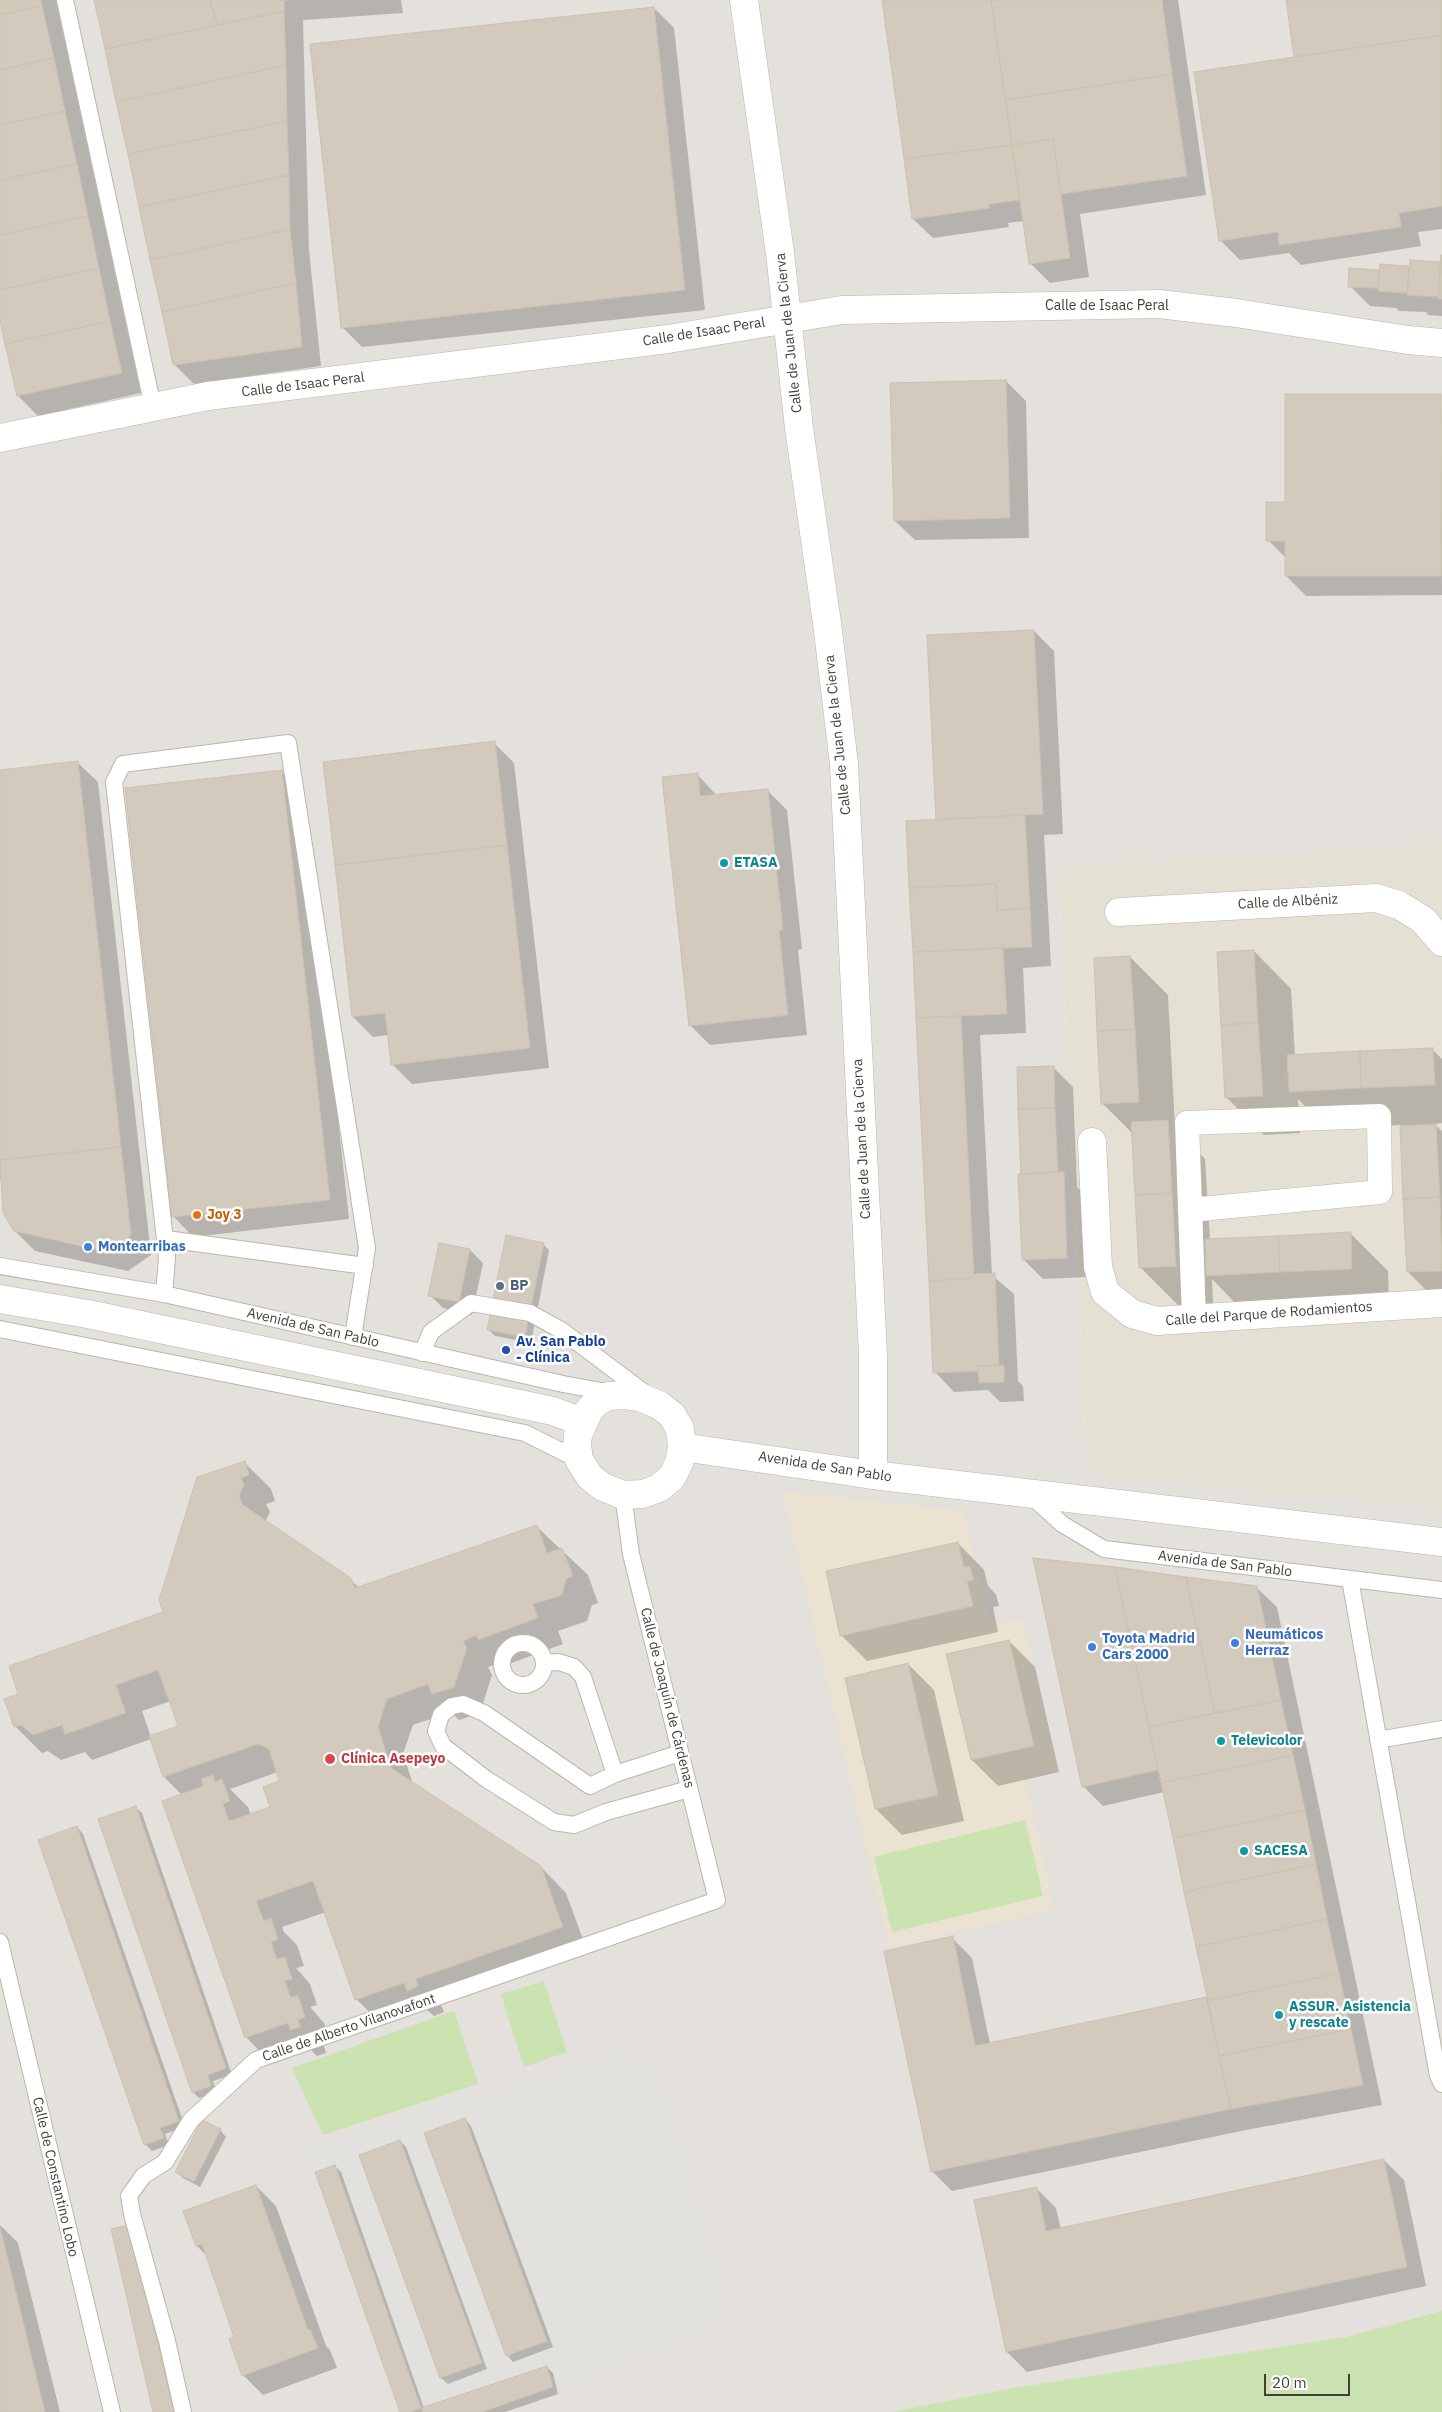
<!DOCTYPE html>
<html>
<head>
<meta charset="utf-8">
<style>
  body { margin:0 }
  #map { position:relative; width:1442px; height:2412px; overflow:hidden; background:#f2eee6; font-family:"IBM Plex Sans",sans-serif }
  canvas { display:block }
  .scale { position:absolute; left:1264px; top:2374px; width:86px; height:22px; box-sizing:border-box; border:2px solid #443f36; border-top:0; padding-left:6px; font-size:15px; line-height:18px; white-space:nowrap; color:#443f36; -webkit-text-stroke:4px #fff; paint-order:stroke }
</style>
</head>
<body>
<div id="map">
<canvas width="1442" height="2412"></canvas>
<div class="scale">20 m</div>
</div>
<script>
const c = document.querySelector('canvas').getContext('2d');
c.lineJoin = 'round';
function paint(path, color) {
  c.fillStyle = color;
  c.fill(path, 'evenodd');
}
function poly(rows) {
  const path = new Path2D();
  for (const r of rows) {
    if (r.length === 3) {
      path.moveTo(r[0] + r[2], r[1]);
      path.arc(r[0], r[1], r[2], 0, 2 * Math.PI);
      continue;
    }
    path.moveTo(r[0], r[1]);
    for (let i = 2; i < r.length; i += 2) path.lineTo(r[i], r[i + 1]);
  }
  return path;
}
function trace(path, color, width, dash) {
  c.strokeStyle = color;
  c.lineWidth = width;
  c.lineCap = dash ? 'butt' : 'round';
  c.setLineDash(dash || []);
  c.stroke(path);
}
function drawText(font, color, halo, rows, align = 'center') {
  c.font = font + ' "IBM Plex Sans",sans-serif';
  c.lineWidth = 5;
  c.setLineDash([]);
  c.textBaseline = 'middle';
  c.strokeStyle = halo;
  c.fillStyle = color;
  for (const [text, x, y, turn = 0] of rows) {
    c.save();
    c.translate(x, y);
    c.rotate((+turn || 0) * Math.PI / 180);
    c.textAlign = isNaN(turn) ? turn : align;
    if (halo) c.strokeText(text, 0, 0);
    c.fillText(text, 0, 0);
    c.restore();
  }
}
const residential = poly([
  [1442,844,1442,1508,1108,1478,1087,1469,1058,865]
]);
const industrial = poly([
  [0,0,1442,0,1442,844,1058,866,1087,1469,1108,1478,1442,1508,1442,2323,1018,2387,890,2412,0,2412]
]);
const education = poly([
  [782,1491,964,1511,989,1623,1023,1620,1058,1770,1025,1777,1055,1910,889,1947]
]);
const green = poly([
  [1025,1820,1043,1896,892,1932,874,1857],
  [544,1981,567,2052,524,2067,501,1994],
  [454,2011,478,2084,323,2135,292,2068],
  [1442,2311,1442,2412,890,2412,1018,2387,1346,2337]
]);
const parking = poly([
  [623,2054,653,2064,726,2304,709,2311,715,2329,482,2412,423,2412,421,2408,411,2412,399,2412,302,2150]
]);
const shadow = poly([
  [0,0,56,0,141,393,38,416,18,396,0,314],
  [96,0,401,0,403,13,303,20,309,250,321,366,194,384,174,364],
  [883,0,1178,0,1206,195,1080,214,1089,277,1050,283,1030,263,1024,221,1008,223,1009,227,933,238,913,219],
  [1287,0,1442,0,1442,229,1418,232,1421,246,1301,265,1289,253,1240,260,1220,240,1296,58],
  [654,8,674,28,705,310,362,347,342,327],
  [1442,258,1442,316,1428,315,1426,312,1399,311,1396,308,1370,306,1350,286,1351,269,1381,271,1381,266,1410,268,1442,263],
  [1006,381,1026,401,1029,538,915,540,895,521],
  [1441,396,1442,595,1306,596,1286,576,1286,558,1268,540,1286,503],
  [1034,631,1054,651,1063,834,1044,835,1051,966,1023,968,1026,1033,980,1035,992,1275,1014,1294,1018,1381,1023,1386,1024,1401,1000,1402,988,1390,954,1392,935,1372,937,821],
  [494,743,514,763,549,1068,412,1084,392,1064,388,1035,373,1037,353,1017],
  [78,763,98,782,151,1255,128,1271,35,1251,15,1231,4,1212,0,1174,0,771],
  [282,772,302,792,349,1219,193,1237,174,1217],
  [697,774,717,796,767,790,787,810,802,949,798,950,807,1035,710,1045,690,1025],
  [1254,951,1291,989,1295,1056,1432,1049,1442,1059,1442,1123,1434,1124,1442,1131,1442,1306,1408,1272,1401,1125,1327,1129,1298,1099,1300,1133,1264,1135,1226,1097],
  [1130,957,1168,995,1175,1128,1205,1159,1210,1240,1350,1233,1388,1271,1389,1306,1245,1313,1212,1279,1213,1303,1178,1305,1140,1267,1133,1134,1102,1103],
  [1053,1067,1073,1087,1077,1187,1084,1194,1087,1277,1043,1279,1023,1259,1018,1068],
  [543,1244,549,1250,531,1343,495,1336,488,1329],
  [470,1250,483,1263,472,1315,443,1308,430,1295],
  [244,1462,271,1489,275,1501,266,1504,270,1512,265,1522,350,1579,359,1588,537,1527,588,1575,598,1603,592,1605,587,1621,558,1631,563,1644,506,1665,502,1662,488,1667,492,1675,480,1713,459,1720,451,1712,413,1725,403,1754,413,1784,540,1866,566,1893,588,1953,441,2005,444,2012,434,2016,427,2010,383,2025,356,1999,326,1912,282,1927,284,1932,297,1945,304,1966,296,1968,310,1984,317,2005,310,2007,324,2023,331,2043,324,2046,326,2053,317,2056,311,2050,272,2064,246,2037,182,1795,164,1777,151,1739,92,1760,85,1752,61,1760,48,1751,42,1753,15,1726,20,1695,165,1613],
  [171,1701,180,1726,151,1737,142,1711],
  [278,1772,281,1782,272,1808,251,1815,248,1807,230,1789],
  [958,1543,984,1570,988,1586,996,1594,999,1606,993,1607,998,1632,867,1661,841,1635],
  [1035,1560,1256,1587,1277,1607,1382,2105,1251,2129,952,2191,932,2171,952,1938,972,1958,990,2044,1208,1998,1164,1792,1103,1806,1083,1786],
  [1009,1641,1035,1667,1059,1772,998,1786,972,1760],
  [908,1664,934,1690,964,1821,902,1835,876,1809],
  [135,1807,142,1813,232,2075,213,2081,217,2092,199,2098,193,2092],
  [77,1827,83,1834,185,2127,165,2134,169,2145,152,2151,145,2144],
  [465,2119,471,2126,553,2347,513,2362,507,2355],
  [220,2130,226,2137,200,2187,183,2178,177,2172],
  [400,2141,406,2147,487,2369,448,2384,441,2378],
  [1384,2160,1404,2180,1426,2286,1027,2372,1007,2352,976,2201,1036,2188,1056,2208,1061,2230],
  [335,2166,341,2172,424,2408,547,2367,553,2373,558,2394,505,2412,401,2412],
  [256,2186,276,2206,326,2346,330,2350,337,2368,263,2395,243,2375,236,2337,207,2256,197,2246,185,2211],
  [0,2225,18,2243,60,2412,0,2412],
  [130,2226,178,2412,154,2412]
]);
const building = poly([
  [0,0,41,0,42,6,0,15,0,0],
  [94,0,209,0,218,25,105,49,94,0],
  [209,0,290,0,284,0,284,11,218,25,209,0],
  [882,0,991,0,1012,145,904,159,882,0],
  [991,0,1162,0,1172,74,1005,100,991,0],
  [1286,0,1442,0,1442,35,1294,57,1286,0],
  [42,6,54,58,0,70,0,15,42,6],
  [654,7,685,290,341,328,310,44,654,7],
  [284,11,286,65,116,102,105,49,284,11],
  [1442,35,1442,206,1399,213,1401,227,1279,245,1278,232,1219,241,1194,72,1442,35],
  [54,58,65,111,0,125,0,70,54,58],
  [286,65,287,121,128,154,116,102,286,65],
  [1172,74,1187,176,1061,194,1053,139,1012,145,1005,100,1172,74],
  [65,111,77,164,0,180,0,125,65,111],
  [287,121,289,175,139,207,128,154,287,121],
  [1053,139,1070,258,1029,264,1012,145,1053,139],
  [1012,145,1020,200,989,204,990,208,912,219,904,159,1012,145],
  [77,164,88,216,0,235,0,180,77,164],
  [289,175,290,229,150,260,139,207,289,175],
  [88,216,99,268,0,290,0,235,88,216],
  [290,229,296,283,162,312,150,260,290,229],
  [1441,255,1442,255,1442,299,1438,299,1441,255],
  [1410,260,1441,262,1438,297,1407,295,1410,260],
  [1380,264,1409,266,1407,293,1378,291,1380,264],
  [99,268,110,321,5,344,0,321,0,290,99,268],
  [1349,268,1379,270,1378,288,1348,287,1349,268],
  [296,283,302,347,173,365,162,312,296,283],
  [110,321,122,373,17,396,5,344,110,321],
  [1006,380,1010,518,894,521,890,383,1006,380],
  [1285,394,1441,394,1441,576,1285,576,1285,541,1266,541,1266,502,1285,502,1285,394],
  [1034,630,1043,814,936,820,927,635,1034,630],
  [495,741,507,845,335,865,323,762,495,741],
  [78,761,121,1147,0,1160,0,770,78,761],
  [282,770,330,1200,172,1217,125,788,282,770],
  [698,773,700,796,768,789,783,930,779,930,788,1015,689,1026,662,777,698,773],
  [1025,815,1030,908,997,910,996,884,909,888,906,821,1025,815],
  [507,845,530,1048,391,1065,385,1013,352,1017,335,865,507,845],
  [996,884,997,910,1030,908,1032,947,913,952,909,888,996,884],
  [1003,948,1007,1014,916,1018,913,952,1003,948],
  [1254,950,1258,1023,1221,1025,1217,952,1254,950],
  [1130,956,1135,1029,1097,1031,1094,958,1130,956],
  [961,1016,974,1278,929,1281,916,1018,961,1016],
  [1258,1023,1263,1096,1225,1098,1221,1025,1258,1023],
  [1135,1029,1139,1102,1101,1104,1097,1031,1135,1029],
  [1433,1048,1435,1085,1361,1088,1360,1051,1433,1048],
  [1360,1051,1361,1088,1289,1092,1287,1055,1360,1051],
  [1054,1066,1055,1108,1018,1109,1017,1067,1054,1066],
  [1055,1108,1058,1172,1021,1174,1018,1109,1055,1108],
  [1168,1120,1172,1193,1135,1195,1131,1122,1168,1120],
  [1436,1124,1440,1197,1403,1199,1400,1126,1436,1124],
  [121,1147,131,1235,108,1252,14,1231,3,1213,0,1160,121,1147],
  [1064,1172,1067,1258,1022,1260,1018,1174,1064,1172],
  [1172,1193,1176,1266,1139,1268,1135,1195,1172,1193],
  [1440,1197,1442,1271,1407,1272,1403,1199,1440,1197],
  [1351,1232,1352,1269,1280,1272,1278,1236,1351,1232],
  [506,1235,544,1243,525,1337,487,1330,506,1235],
  [1278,1236,1280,1272,1206,1276,1205,1239,1278,1236],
  [439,1243,470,1249,459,1302,428,1296,439,1243],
  [995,1273,999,1365,978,1366,978,1371,933,1373,929,1281,974,1278,974,1274,995,1273],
  [1004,1365,1004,1382,979,1383,978,1366,1004,1365],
  [245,1461,249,1475,241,1478,244,1485,239,1496,243,1505,351,1578,355,1588,537,1525,547,1553,562,1548,573,1576,566,1579,562,1595,533,1604,538,1618,478,1640,477,1635,463,1641,467,1648,454,1687,432,1694,428,1684,387,1699,378,1727,391,1768,541,1866,563,1927,416,1979,418,1986,407,1991,404,1983,355,2000,313,1881,256,1901,264,1921,271,1918,278,1939,271,1942,277,1959,285,1957,292,1979,285,1981,291,1998,298,1995,305,2017,298,2020,301,2027,290,2030,288,2023,245,2038,162,1801,203,1786,201,1779,213,1775,215,1782,222,1779,230,1801,223,1804,229,1821,270,1807,263,1787,279,1781,269,1749,258,1744,163,1777,149,1736,178,1726,158,1670,116,1685,126,1713,65,1734,62,1725,33,1735,21,1725,14,1727,4,1699,18,1694,9,1666,163,1612,159,1600,197,1477,245,1461],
  [958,1542,964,1567,970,1566,973,1580,967,1581,973,1606,840,1636,826,1571,958,1542],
  [1033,1558,1115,1567,1158,1770,1082,1787,1033,1558],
  [1115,1567,1186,1577,1215,1713,1149,1727,1115,1567],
  [1186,1577,1257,1586,1281,1700,1215,1713,1186,1577],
  [1009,1640,1034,1746,971,1760,946,1654,1009,1640],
  [908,1663,938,1795,875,1809,845,1678,908,1663],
  [1281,1700,1293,1755,1161,1783,1149,1727,1281,1700],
  [1293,1755,1305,1810,1173,1838,1161,1783,1293,1755],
  [136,1806,226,2068,208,2075,211,2086,192,2093,98,1819,136,1806],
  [1305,1810,1316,1864,1184,1892,1173,1838,1305,1810],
  [77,1826,179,2121,160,2128,164,2138,144,2145,38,1840,77,1826],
  [1316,1864,1327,1919,1196,1947,1184,1892,1316,1864],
  [1327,1919,1339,1973,1208,2001,1196,1947,1327,1919],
  [953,1936,975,2046,1206,1997,1231,2109,931,2172,884,1951,953,1936],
  [1339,1973,1351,2029,1219,2056,1208,2001,1339,1973],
  [1351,2029,1363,2085,1231,2109,1219,2056,1351,2029],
  [465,2118,547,2341,506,2356,424,2133,465,2118],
  [202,2120,221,2129,194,2182,175,2172,202,2120],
  [400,2140,482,2363,440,2378,359,2155,400,2140],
  [1384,2159,1407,2267,1006,2352,974,2200,1037,2187,1046,2231,1384,2159],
  [335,2165,421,2408,411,2412,400,2412,315,2172,335,2165],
  [256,2185,308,2330,310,2329,318,2348,242,2376,229,2339,234,2337,202,2244,196,2246,183,2211,256,2185],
  [130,2225,174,2412,153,2412,111,2229,130,2225],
  [0,2227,45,2412,0,2412,0,2227],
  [547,2366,553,2387,482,2412,423,2412,421,2408,547,2366]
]);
const service = poly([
  [65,0,153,407],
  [166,1239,365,1266],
  [0,1266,164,1294,563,1384,612,1393],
  [164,1294,167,1258,114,782,123,764,288,743,367,1248,353,1337],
  [0,1329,525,1433,579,1460],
  [422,1353,431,1332,471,1303,530,1313,561,1330,646,1394],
  [1029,1494,1062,1524,1104,1549,1442,1590],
  [1350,1579,1438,2076,1442,2084],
  [523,1664,21],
  [544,1663,559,1662,574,1667,583,1677,615,1774],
  [1378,1740,1442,1729],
  [680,1753,615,1774,590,1786,484,1713,463,1704,452,1706,441,1715,436,1731,443,1746,486,1779,554,1822,574,1825,606,1812,689,1789],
  [0,1942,112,2412],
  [183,2412,167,2341,132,2214,129,2196,143,2176,165,2162,191,2120,256,2060,717,1900,631,1554,623,1495]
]);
const pedestrian = poly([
  [1190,1210,1380,1192,1379,1116,1187,1123,1194,1318]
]);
const minor = poly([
  [744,0,780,253,799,428,827,623,844,764,873,1356,873,1475],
  [0,438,208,396,668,339,842,310,1159,304,1236,313,1408,340,1442,343],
  [1119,912,1376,898,1399,905,1423,920,1442,942],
  [1092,1142,1098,1267,1105,1292,1132,1314,1157,1321,1442,1303]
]);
const tertiary = poly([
  [0,1299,88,1314,553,1411,582,1422],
  [624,1395,640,1397,659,1405,672,1415,680,1429,682,1447,679,1463,672,1477,659,1488,643,1494,623,1495,603,1487,590,1477,579,1460,577,1445,578,1435,589,1410,598,1401,609,1396,624,1395],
  [682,1447,873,1475,1442,1542]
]);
const markers = [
  [724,863,5,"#0f9aa8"],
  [197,1215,5,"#e8710a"],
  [88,1247,5,"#3f7fe0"],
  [500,1286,5,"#5c6f8a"],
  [506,1350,5,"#1a4fb4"],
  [1235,1643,5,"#3f7fe0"],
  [1092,1647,5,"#3f7fe0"],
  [1221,1741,5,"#0f9aa8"],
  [330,1759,6,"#e0444e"],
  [1244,1851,5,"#0f9aa8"],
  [1279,2015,5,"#0f9aa8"]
];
const streetNames = [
  ["Calle de Isaac Peral",1107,306],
  ["Calle de Isaac Peral",704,332,-9],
  ["Calle de Juan de la Cierva",789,333,-96],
  ["Calle de Isaac Peral",303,385,-7],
  ["Calle de Juan de la Cierva",838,735,-96],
  ["Calle de Albéniz",1288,902,-3],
  ["Calle de Juan de la Cierva",862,1139,-93],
  ["Calle del Parque de Rodamientos",1269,1314,-4],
  ["Avenida de San Pablo",313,1328,13],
  ["Avenida de San Pablo",825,1467,9],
  ["Avenida de San Pablo",1225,1564,7],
  ["Calle de Joaquín de Cárdenas",667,1698,76],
  ["Calle de Alberto Vilanovafont",349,2028,-19],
  ["Calle de Constantino Lobo",55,2177,77]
];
const cultureNames = [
  ["ETASA",734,863],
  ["Televicolor",1231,1741],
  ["SACESA",1254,1851],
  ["ASSUR. Asistencia",1289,2007],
  ["y rescate",1289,2023]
];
const foodNames = [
  ["Joy 3",207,1215]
];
const shopNames = [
  ["Montearribas",98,1247],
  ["Neumáticos",1245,1635],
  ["Herraz",1245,1651],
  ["Toyota Madrid",1102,1639],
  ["Cars 2000",1102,1655]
];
const serviceNames = [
  ["BP",510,1286]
];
const transitNames = [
  ["Av. San Pablo",516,1342],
  ["- Clínica",516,1358]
];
const healthNames = [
  ["Clínica Asepeyo",341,1759]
];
paint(residential, '#e5e0d4');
paint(industrial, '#e4e0db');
paint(education, '#eae3d1');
paint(green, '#cbe3b1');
paint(parking, '#e3e1de');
paint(shadow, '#0003');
paint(building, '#d2cabc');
trace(building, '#ccc2b0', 1);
trace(service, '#bcb6a9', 18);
trace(pedestrian, '#bcb6a9', 25);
trace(minor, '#bcb6a9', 29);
trace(tertiary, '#bcb6a9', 29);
trace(service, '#fff', 16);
trace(pedestrian, '#fff', 24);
trace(minor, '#fff', 28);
trace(tertiary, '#fff', 28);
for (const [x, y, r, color] of markers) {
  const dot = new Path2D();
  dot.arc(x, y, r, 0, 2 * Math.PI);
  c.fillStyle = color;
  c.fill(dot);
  trace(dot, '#fff', 2);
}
drawText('14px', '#443f36', '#fff', streetNames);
drawText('bold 14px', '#0d838f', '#fff', cultureNames, 'left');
drawText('bold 14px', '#c56008', '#fff', foodNames, 'left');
drawText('bold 14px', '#366cbe', '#fff', shopNames, 'left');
drawText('bold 14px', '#4e5e75', '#fff', serviceNames, 'left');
drawText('bold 14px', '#164399', '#fff', transitNames, 'left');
drawText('bold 14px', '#be3a42', '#fff', healthNames, 'left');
</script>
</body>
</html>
